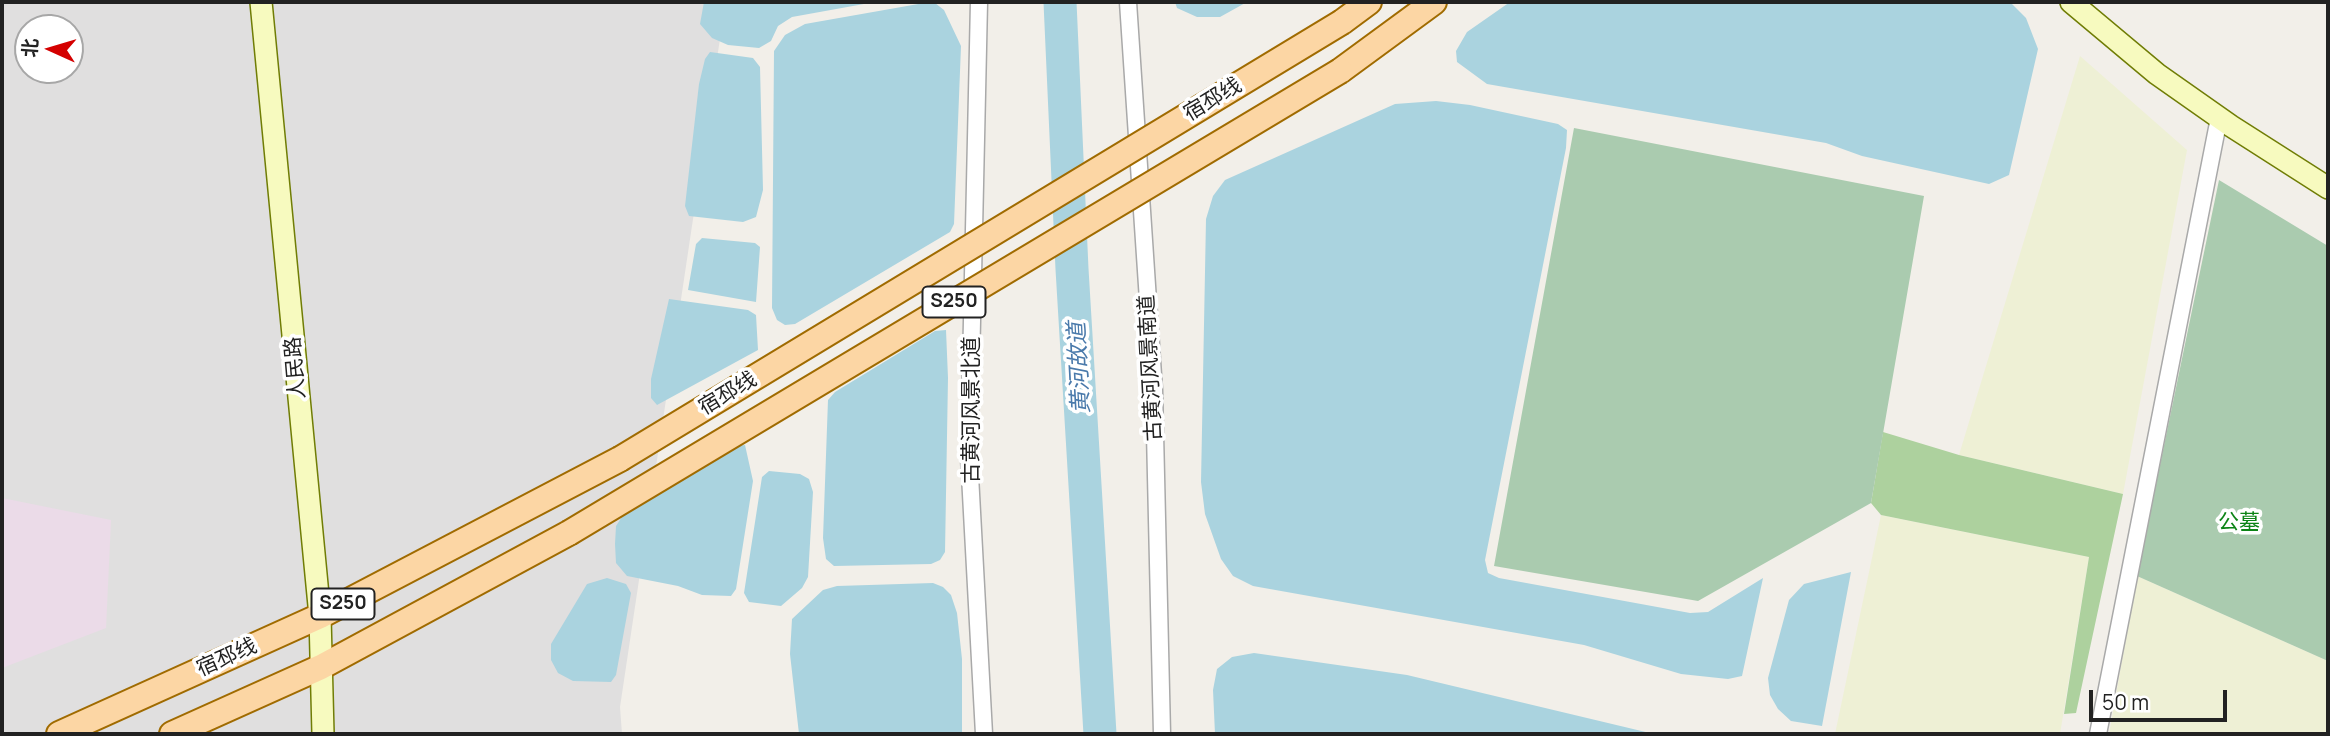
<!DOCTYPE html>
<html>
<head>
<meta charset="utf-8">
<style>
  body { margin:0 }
  #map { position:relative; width:2330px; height:736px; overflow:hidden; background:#f2efe9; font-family:Manrope,"Noto Sans SC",sans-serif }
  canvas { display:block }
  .frame { position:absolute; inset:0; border:4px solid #222; pointer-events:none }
  .north { position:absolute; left:14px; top:14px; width:70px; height:70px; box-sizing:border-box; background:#fff; border:2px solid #a7a7a7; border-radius:50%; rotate:274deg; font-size:19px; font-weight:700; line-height:28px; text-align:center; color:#222 }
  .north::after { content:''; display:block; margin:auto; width:24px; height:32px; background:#d40000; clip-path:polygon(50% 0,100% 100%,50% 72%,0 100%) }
  .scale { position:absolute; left:2089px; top:690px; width:138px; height:32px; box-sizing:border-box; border:4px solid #222; border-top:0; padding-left:9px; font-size:21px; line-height:24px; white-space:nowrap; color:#222; -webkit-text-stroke:5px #fff; paint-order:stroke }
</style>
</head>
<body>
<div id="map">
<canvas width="2330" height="736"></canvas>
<div class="frame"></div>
<div class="north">北</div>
<div class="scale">50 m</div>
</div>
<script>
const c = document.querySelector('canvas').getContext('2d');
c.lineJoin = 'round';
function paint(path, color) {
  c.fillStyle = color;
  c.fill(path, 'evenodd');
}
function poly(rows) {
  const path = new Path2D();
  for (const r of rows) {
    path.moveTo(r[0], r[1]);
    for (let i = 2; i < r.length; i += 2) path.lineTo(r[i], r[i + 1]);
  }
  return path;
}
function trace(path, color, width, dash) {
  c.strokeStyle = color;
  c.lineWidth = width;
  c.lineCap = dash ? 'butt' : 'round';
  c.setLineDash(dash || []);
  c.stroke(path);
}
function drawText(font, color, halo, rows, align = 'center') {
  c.font = font + ' Manrope,"Noto Sans SC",sans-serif';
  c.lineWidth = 7;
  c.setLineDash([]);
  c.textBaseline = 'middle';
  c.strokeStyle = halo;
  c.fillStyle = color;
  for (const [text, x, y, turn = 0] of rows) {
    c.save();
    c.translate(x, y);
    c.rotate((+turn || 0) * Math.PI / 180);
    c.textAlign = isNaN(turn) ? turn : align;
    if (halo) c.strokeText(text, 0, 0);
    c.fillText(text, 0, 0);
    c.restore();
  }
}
const residential = poly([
  [2,2,715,2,721,32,620,707,622,734,2,734],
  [28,28,70,28,70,70,28,70]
]);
const industrial = poly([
  [2,498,111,520,106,628,2,668]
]);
const farmland = poly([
  [2080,56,2187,150,2123,494,1959,455],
  [1881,515,2089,557,2060,734,1835,734],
  [2137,576,2328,661,2328,734,2109,734]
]);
const forest = poly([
  [1883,432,1959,455,2123,494,2076,713,2064,714,2089,557,1881,515,1871,503]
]);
const cemetery = poly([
  [1574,128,1924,196,1871,503,1698,601,1494,566],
  [2219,180,2328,246,2328,661,2137,576]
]);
const water = poly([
  [704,2,875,2,792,17,778,26,771,41,759,48,728,45,712,38,700,24],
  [1175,2,1247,2,1220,17,1197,17,1177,8],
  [1510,2,2010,2,2026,18,2038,49,2009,175,1989,184,1862,156,1826,143,1487,84,1457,62,1456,51,1467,32],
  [924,3,935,3,944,10,961,46,954,224,950,232,795,324,785,325,777,320,772,308,774,51,785,35,805,24],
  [710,52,753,58,760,67,763,190,756,217,743,222,689,216,685,206,699,84,705,59],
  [1436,101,1470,105,1558,124,1567,130,1566,148,1485,560,1488,573,1499,578,1690,613,1708,612,1763,578,1742,676,1728,679,1681,674,1584,645,1253,586,1233,576,1221,559,1205,514,1201,482,1206,219,1213,196,1225,180,1395,104],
  [702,238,755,243,760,247,756,302,688,290,696,244],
  [669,299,748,310,756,315,758,350,657,405,651,398,651,379],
  [946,330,948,378,945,552,940,560,931,564,834,566,826,559,823,538,828,400,835,392,935,331],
  [745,445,753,481,736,589,731,596,702,595,678,586,627,576,616,563,615,544,616,526,625,512,736,446],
  [769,471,800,474,809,479,813,492,808,577,802,588,781,606,749,602,744,593,762,477],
  [1851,572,1822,726,1791,721,1778,709,1770,695,1768,678,1789,600,1804,584],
  [607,578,626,584,631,593,616,675,611,682,573,681,558,673,551,660,551,644,587,584],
  [933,583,943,587,951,595,957,613,962,659,962,734,799,734,790,654,792,619,823,590,837,586],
  [1254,653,1407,675,1654,734,1215,734,1213,690,1217,669,1232,657]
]);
const river = poly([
  [1060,2,1072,269,1100,734]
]);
const street = poly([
  [979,2,969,457,984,734],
  [1128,2,1154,390,1162,734],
  [2098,734,2219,118]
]);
const secondary = poly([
  [261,2,320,616,323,734],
  [2071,2,2157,74,2231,126,2328,188]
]);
const primary = poly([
  [1342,22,1369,2],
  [1340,71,1434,2],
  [59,734,320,616,620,459],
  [172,734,321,667,569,533]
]);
const primaryBridge = poly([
  [620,459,1342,22],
  [569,533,1340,71]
]);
const shields = [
  [954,302,63],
  [343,604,63]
];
const shieldNames = [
  ["S250",954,302],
  ["S250",343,604]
];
const streetNames = [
  ["宿邳线",1213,100,-31],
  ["人民路",296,368,-95],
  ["古黄河风景南道",1151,368,-93],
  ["宿邳线",728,394,-31],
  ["古黄河风景北道",972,410,-90],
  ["宿邳线",227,658,-24]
];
const parkNames = [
  ["公墓",2239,523]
];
const waterNames = [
  ["黄河故道",1080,368,-93]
];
paint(residential, '#e0dfdf');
paint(industrial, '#ebdbe8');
paint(farmland, '#eef0d5');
paint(forest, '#add19e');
paint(cemetery, '#aacbaf');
paint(water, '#aad3df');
trace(river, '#aad3df', 33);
trace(street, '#a9a9a9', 19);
trace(secondary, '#707d05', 24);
trace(primary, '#a06b00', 28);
trace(street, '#fff', 16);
trace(secondary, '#f7fabf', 21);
trace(primary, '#fcd6a4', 24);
trace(primaryBridge, '#a06b00', 28, []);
trace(primaryBridge, '#fcd6a4', 24);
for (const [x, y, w] of shields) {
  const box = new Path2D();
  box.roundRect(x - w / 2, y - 15.5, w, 31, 5);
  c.fillStyle = '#fff';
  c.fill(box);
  trace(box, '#222', 2);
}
drawText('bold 19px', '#222', null, shieldNames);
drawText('21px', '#222', '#fff', streetNames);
drawText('21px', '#0c8416', '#fff', parkNames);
drawText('italic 23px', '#4a7aab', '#fff', waterNames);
</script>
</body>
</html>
